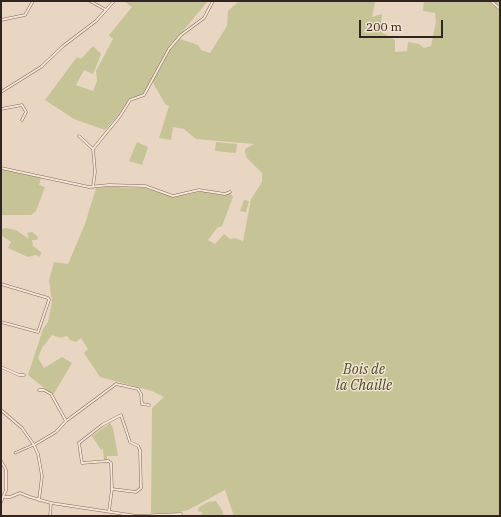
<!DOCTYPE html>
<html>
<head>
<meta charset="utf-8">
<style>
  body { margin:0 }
  #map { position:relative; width:501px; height:517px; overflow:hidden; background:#e9d6c2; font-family:"IBM Plex Serif",serif }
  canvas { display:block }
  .frame { position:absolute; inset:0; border:2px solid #32241e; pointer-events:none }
  .scale { position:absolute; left:359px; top:20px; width:84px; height:18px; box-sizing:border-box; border:2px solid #32241e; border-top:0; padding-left:5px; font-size:12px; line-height:14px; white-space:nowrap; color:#32241e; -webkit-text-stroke:3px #f1e2d1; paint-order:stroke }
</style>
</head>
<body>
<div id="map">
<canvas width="501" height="517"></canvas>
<div class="frame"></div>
<div class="scale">200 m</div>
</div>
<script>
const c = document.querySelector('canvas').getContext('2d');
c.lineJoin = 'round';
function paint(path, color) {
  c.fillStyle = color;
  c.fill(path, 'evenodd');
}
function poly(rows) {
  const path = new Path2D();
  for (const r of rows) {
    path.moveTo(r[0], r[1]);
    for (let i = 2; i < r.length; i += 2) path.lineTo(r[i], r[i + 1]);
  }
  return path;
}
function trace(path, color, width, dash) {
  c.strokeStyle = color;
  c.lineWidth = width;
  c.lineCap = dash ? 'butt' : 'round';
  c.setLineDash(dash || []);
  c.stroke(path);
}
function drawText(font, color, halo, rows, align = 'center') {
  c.font = font + ' "IBM Plex Serif",serif';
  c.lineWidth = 3;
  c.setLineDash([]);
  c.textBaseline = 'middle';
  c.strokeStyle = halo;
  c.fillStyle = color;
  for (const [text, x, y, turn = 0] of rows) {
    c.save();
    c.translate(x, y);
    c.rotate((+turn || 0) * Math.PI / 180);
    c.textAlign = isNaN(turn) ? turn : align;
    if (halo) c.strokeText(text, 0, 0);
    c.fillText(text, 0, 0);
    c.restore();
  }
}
const green = poly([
  [124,1,208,1,177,38,198,45,201,50,210,53,227,26,228,11,239,1,375,1,372,17,382,14,380,31,395,40,395,52,407,51,408,42,419,44,424,48,431,46,436,22,435,13,423,11,424,1,500,1,500,516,234,516,225,490,188,510,176,513,151,513,152,408,164,397,152,391,100,377,84,353,88,349,81,338,76,342,70,340,67,336,60,338,52,335,42,348,38,358,44,368,62,357,72,363,53,395,28,375,43,329,48,322,52,302,49,280,54,262,68,264,85,224,96,188,109,187,145,188,174,197,204,191,222,195,230,193,233,197,222,226,217,228,208,240,215,244,224,234,230,239,235,238,243,241,251,199,262,182,262,173,247,158,245,152,245,149,254,144,196,139,184,129,173,127,171,140,159,138,169,106,165,104,152,81,143,95,130,98,119,115,105,130,74,119,45,100,77,57,81,59,93,46,101,54,93,74,84,70,76,85,93,91,97,81,96,71,113,39,109,35,132,7],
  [137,142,148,147,142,165,129,161],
  [216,142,237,144,236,153,215,151],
  [1,169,41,178,39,185,45,187,36,211,31,215,1,215],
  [244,200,249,201,246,212,240,211],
  [6,228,16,230,29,239,27,233,32,232,38,237,37,240,32,240,33,246,41,252,40,257,36,255,28,257,8,248,11,242,1,235,1,229],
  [110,423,113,428,118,456,107,456,107,460,104,460,103,449,101,450,92,436],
  [216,501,223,512,223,516,201,516,202,512,198,511,198,508,208,502]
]);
const pedestrian = poly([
  [15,453,33,445]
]);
const minor = poly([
  [90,1,106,10],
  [491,1,500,9],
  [1,20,25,15,33,1],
  [1,92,41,67,63,46,96,21,114,1],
  [1,109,22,105,26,112,22,120],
  [79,136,93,149,95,172,93,187],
  [93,149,120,116,130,100,144,95,169,49,181,35,204,18,213,1],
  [1,168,89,187,109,185,145,186,173,196,199,190,225,194,230,192],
  [1,284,48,298,49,300,38,332,1,322],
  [1,367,19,375,24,375],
  [39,390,44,390,51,394,66,421],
  [1,410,22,428,34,445,38,454,42,476,39,500],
  [34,445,56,432,66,421,116,384,138,389,141,394,142,404,149,405],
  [1,461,6,470,6,490,1,502],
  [5,497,10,497,20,493,30,497,51,503,137,516,181,514],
  [109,511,112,489,111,463,108,461,82,463,79,443,102,425,121,415,130,442,138,446,140,450,141,488,136,492,112,489],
  [50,516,51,503]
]);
const parkNames = [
  ["Bois de",364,370],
  ["la Chaille",364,386]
];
paint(green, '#c6c397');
trace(pedestrian, '#81685b', 2.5);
trace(minor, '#81685b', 3);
trace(pedestrian, '#f5e5d4', 1.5);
trace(minor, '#f5e5d4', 2);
drawText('italic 14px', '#4a4d26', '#f1e2d1', parkNames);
</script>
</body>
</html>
